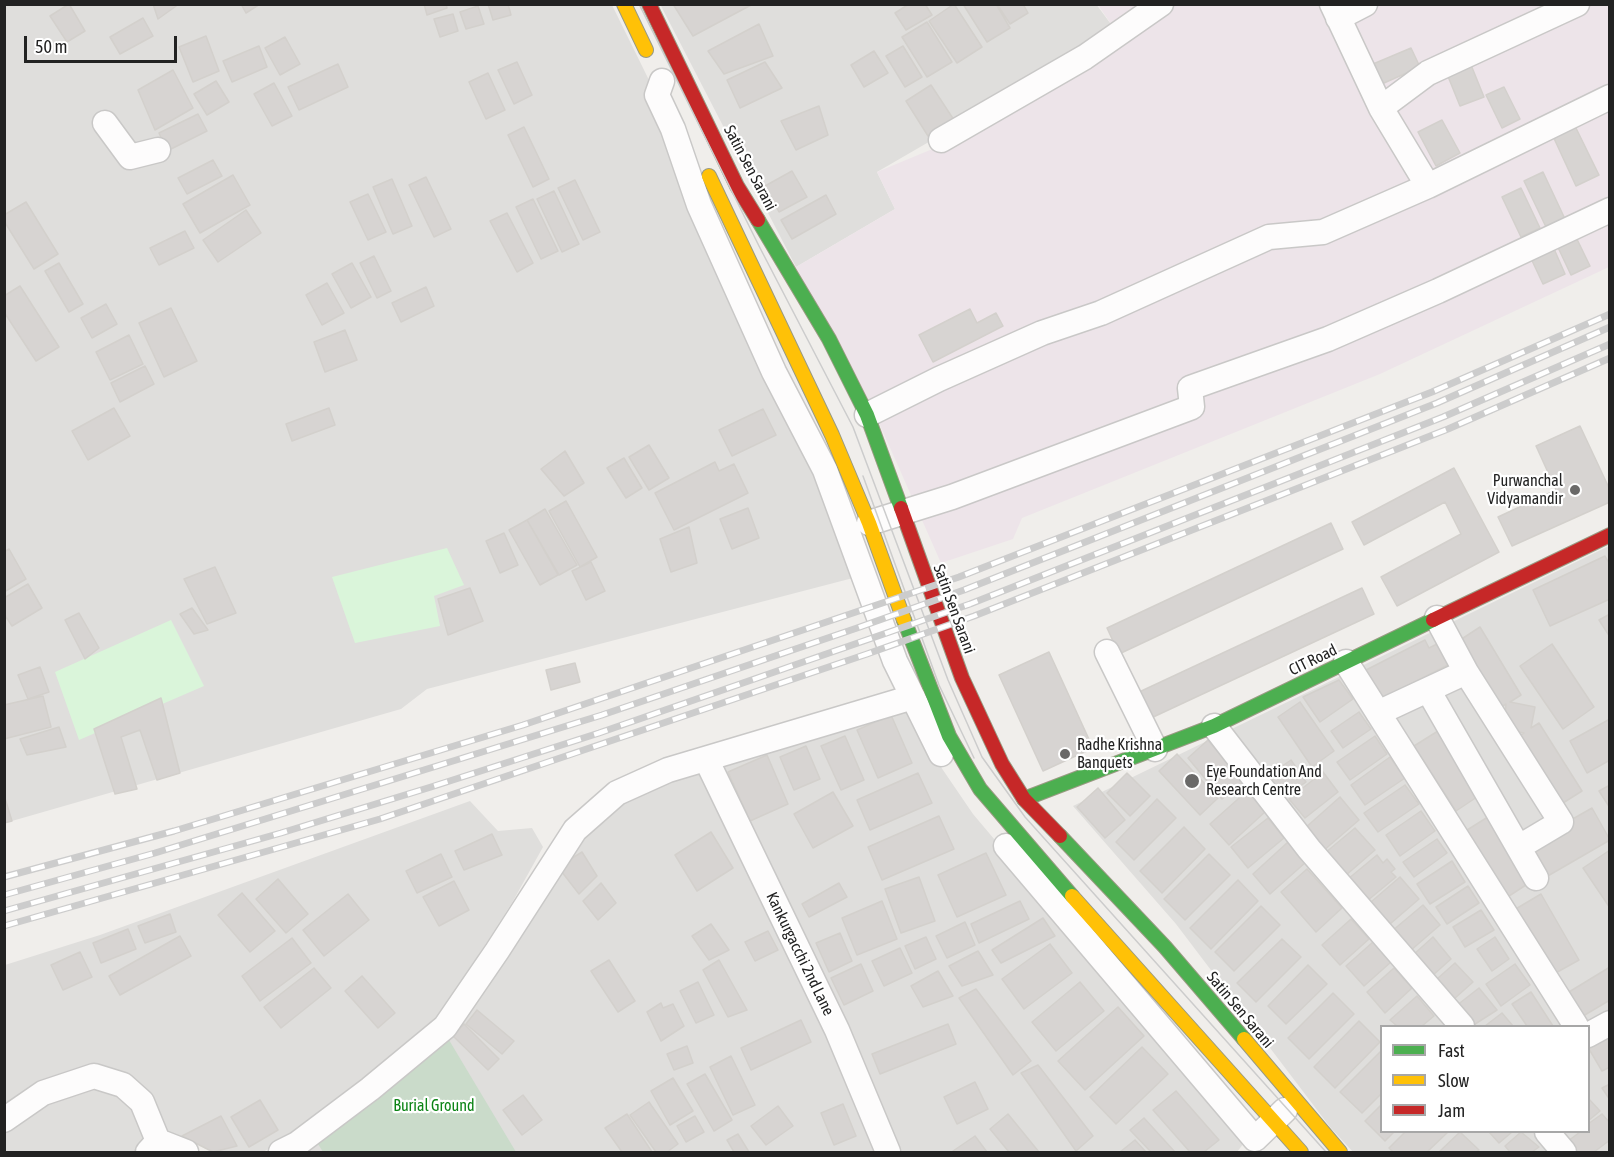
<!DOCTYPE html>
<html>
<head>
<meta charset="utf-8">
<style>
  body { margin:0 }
  #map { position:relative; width:1614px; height:1157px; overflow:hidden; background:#f0eeeb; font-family:"Asap Condensed",sans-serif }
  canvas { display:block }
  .frame { position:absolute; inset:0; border:6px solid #222; pointer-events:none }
  .legend { position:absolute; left:1380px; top:1025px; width:210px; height:108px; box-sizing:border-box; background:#fff; border:2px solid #a7a7a7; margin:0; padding:8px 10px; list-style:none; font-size:18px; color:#222 }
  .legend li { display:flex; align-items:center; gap:12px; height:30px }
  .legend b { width:30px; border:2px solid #a7a7a7 }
  .scale { position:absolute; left:24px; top:36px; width:153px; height:27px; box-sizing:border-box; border:3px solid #222; border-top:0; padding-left:8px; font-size:18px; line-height:21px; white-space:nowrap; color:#222; -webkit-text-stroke:4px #fff; paint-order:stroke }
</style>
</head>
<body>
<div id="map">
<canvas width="1614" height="1157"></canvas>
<div class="frame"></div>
<ul class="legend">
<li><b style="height:8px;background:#4caf50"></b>Fast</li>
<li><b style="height:8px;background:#ffc107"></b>Slow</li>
<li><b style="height:8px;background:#c62828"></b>Jam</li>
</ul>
<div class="scale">50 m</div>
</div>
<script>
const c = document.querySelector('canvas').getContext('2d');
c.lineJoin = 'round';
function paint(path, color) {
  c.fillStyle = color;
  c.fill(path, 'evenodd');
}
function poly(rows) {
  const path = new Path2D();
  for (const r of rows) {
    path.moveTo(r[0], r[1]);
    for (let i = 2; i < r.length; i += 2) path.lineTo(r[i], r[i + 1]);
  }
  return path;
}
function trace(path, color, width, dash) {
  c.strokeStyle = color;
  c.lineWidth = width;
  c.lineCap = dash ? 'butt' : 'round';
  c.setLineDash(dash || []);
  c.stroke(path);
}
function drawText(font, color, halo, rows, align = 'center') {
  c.font = font + ' "Asap Condensed",sans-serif';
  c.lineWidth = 4.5;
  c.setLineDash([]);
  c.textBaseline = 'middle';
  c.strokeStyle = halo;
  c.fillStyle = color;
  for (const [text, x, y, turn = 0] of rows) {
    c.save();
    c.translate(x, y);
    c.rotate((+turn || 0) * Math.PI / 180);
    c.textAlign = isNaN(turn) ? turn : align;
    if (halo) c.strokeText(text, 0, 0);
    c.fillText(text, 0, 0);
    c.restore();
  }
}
const residential = poly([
  [660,4,1096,4,1116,31,1065,63,877,172,895,209,796,267],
  [5,5,612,5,709,202,876,572,427,689,401,709,5,823],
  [1609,546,1609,1152,1353,1152,1330,1127,1176,924,1073,806],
  [1382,1026,1588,1026,1588,1132,1382,1132],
  [908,704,928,748,973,814,1247,1139,1237,1152,895,1152,718,763],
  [703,767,792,946,879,1152,300,1152,456,1026,583,838,622,797],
  [470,801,498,831,532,828,543,847,513,901,438,1019,301,1130,263,1152,214,1152,167,1132,112,1072,81,1067,39,1084,5,1111,5,965,100,935],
  [94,1083,135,1103,149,1137,137,1152,5,1152,5,1128,47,1099]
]);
const industrial = poly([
  [1098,5,1153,5,1116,31],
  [1171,5,1333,5,1422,184,1323,232,1269,231,869,405,796,267,895,209,877,172,947,143],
  [1342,5,1609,5,1609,91,1429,179],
  [1609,102,1609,267,1380,374,1022,518,1013,539,941,563,876,416,1269,240,1327,235]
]);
const cemetery = poly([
  [446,1035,516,1152,323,1152,315,1139]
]);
const park = poly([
  [447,548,464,585,434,596,440,626,355,643,332,577],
  [171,620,204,686,79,740,55,672]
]);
const building = poly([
  [69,4,85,31,67,42,50,16,69,4],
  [153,4,179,4,158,19,153,4],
  [241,4,260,4,246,13,241,4],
  [424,4,446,4,447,8,427,15,424,4],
  [488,4,508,4,511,15,493,20,488,4],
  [673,4,753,4,693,36,673,4],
  [909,4,925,4,932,15,906,30,895,13,909,4],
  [954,4,982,47,957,63,929,21,954,4],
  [963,4,996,4,1010,28,987,42,963,4],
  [997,4,1023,4,1028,13,1010,24,997,4],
  [478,6,484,24,466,29,460,12,478,6],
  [453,14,458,31,440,37,434,19,453,14],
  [143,18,153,36,120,54,110,37,143,18],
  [927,22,952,62,927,77,902,37,927,22],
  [759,24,773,56,724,74,708,51,759,24],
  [206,36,219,71,193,82,179,47,206,36],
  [285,37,300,64,280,75,265,48,285,37],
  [259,46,267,67,232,82,223,61,259,46],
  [903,46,922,77,905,87,886,56,903,46],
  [1411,48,1420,67,1375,87,1366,67,1411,48],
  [874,51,888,73,864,87,851,65,874,51],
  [1469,60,1484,97,1460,106,1445,69,1469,60],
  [517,62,532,95,514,104,498,70,517,62],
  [765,62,782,88,740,108,727,80,765,62],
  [338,64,348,87,299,110,288,87,338,64],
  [173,70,193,108,155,130,138,90,173,70],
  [488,73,505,110,486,119,469,82,488,73],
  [216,81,229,102,207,115,194,94,216,81],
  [274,83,292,116,272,126,254,94,274,83],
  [931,85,954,120,928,136,906,101,931,85],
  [1504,87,1520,119,1502,128,1486,95,1504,87],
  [819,106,828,135,796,150,781,121,819,106],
  [198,114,207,131,167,151,159,133,198,114],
  [1442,120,1460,153,1436,166,1418,132,1442,120],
  [1574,124,1599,175,1576,186,1552,134,1574,124],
  [524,127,549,179,533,187,508,135,524,127],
  [213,160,222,176,187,194,178,178,213,160],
  [792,171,807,197,779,212,765,186,792,171],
  [1543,172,1565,219,1546,227,1524,181,1543,172],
  [233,175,250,205,200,233,183,204,233,175],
  [426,177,451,229,434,237,409,185,426,177],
  [392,179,412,226,393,234,373,187,392,179],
  [575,180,600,232,583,240,558,188,575,180],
  [1521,188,1540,228,1521,237,1502,197,1521,188],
  [554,191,579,244,562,252,537,199,554,191],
  [368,194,386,232,368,240,350,202,368,194],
  [826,195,836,214,792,239,781,220,826,195],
  [533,199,558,251,541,259,516,207,533,199],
  [26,202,58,254,34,269,4,221,4,215,26,202],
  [246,210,261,233,218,262,203,240,246,210],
  [507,213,533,263,517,272,490,221,507,213],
  [185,231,194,248,159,265,150,248,185,231],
  [1573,231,1590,266,1571,275,1554,239,1573,231],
  [1551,242,1565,274,1543,284,1528,252,1551,242],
  [374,256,391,291,377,298,360,263,374,256],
  [59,263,83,304,69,312,45,271,59,263],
  [352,263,371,297,351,308,332,274,352,263],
  [327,283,344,313,322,325,306,295,327,283],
  [20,286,59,347,36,361,4,312,4,296,20,286],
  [426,287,434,306,401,322,392,303,426,287],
  [106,304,117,324,92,338,81,318,106,304],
  [171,308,197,361,164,377,139,323,171,308],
  [970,309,977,323,996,313,1003,326,933,362,919,335,970,309],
  [345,330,357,360,325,372,314,342,345,330],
  [129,335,143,364,110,380,96,352,129,335],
  [145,366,154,384,120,402,111,383,145,366],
  [114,408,130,436,88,460,72,431,114,408],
  [329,408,335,425,292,441,286,424,329,408],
  [763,409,776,435,732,456,719,430,763,409],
  [1580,426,1610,490,1610,502,1512,546,1498,517,1556,490,1536,446,1580,426],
  [649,445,669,478,649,490,629,457,649,445],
  [565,451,584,483,564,496,541,469,565,451],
  [624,458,642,488,626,498,607,468,624,458],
  [715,462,719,471,734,464,748,493,674,530,655,493,715,462],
  [1454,468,1499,552,1397,606,1381,577,1461,534,1445,502,1364,545,1352,522,1454,468],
  [566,501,597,557,580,567,549,511,566,501],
  [748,508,759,538,732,549,720,519,748,508],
  [545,509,577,565,559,575,527,520,545,509],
  [527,520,558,575,540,585,509,530,527,520],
  [1331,523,1343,549,1119,654,1107,628,1331,523],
  [689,527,697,563,671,572,660,539,689,527],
  [504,533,518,565,500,573,486,541,504,533],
  [9,549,26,579,4,592,4,552,9,549],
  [1605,556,1610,565,1610,599,1550,626,1533,590,1605,556],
  [591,562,605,591,586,600,572,571,591,562],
  [215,567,236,613,207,624,184,579,215,567],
  [28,584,42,608,12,626,4,614,4,598,28,584],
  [470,588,483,621,448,635,438,599,470,588],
  [1362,588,1374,614,1149,719,1137,693,1362,588],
  [192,608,208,630,194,634,180,614,192,608],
  [79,613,99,648,85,659,65,620,79,613],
  [1610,614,1610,637,1599,620,1610,614],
  [1480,627,1521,695,1510,702,1535,707,1531,728,1539,723,1582,791,1555,808,1512,740,1524,733,1514,731,1505,716,1506,704,1498,709,1457,642,1480,627],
  [1425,640,1429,648,1439,643,1450,664,1381,699,1366,670,1425,640],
  [1552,644,1594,707,1563,729,1520,666,1552,644],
  [1049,652,1093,748,1043,771,999,675,1049,652],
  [575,663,580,682,551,690,546,670,575,663],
  [40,667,49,692,28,699,18,675,40,667],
  [1339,680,1353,699,1320,722,1303,697,1339,680],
  [43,696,51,727,4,739,4,705,43,696],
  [161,698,180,773,157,780,140,730,121,737,137,789,115,794,94,729,161,698],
  [1300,702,1334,751,1312,767,1278,717,1300,702],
  [1359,712,1371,729,1343,748,1331,731,1359,712],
  [891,715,912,763,878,778,857,730,891,715],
  [1610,719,1610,760,1587,773,1570,741,1610,719],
  [59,727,66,747,27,755,20,739,59,727],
  [1438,731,1480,795,1456,811,1414,746,1438,731],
  [845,736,864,780,841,790,821,746,845,736],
  [1375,736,1387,754,1350,780,1337,762,1375,736],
  [1208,740,1243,782,1222,799,1188,758,1208,740],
  [806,746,820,779,794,790,780,757,806,746],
  [1177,754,1218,798,1200,815,1159,771,1177,754],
  [767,755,788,804,750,821,728,772,767,755],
  [1390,757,1405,778,1365,805,1351,785,1390,757],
  [1291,760,1306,782,1282,799,1266,777,1291,760],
  [1323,772,1338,792,1305,818,1289,799,1323,772],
  [918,773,932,803,870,830,857,800,918,773],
  [1127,773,1150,796,1130,816,1107,793,1127,773],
  [1405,785,1419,804,1378,832,1364,813,1405,785],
  [1610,785,1610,808,1599,791,1610,785],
  [1098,788,1125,820,1105,838,1077,807,1098,788],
  [1247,791,1266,811,1229,845,1210,824,1247,791],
  [833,792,853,826,813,848,794,814,833,792],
  [4,795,12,821,4,823,4,795],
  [1340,797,1359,820,1323,851,1304,829,1340,797],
  [1157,799,1176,818,1134,860,1116,842,1157,799],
  [1592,808,1610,840,1546,877,1527,845,1592,808],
  [1421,811,1435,831,1400,856,1386,835,1421,811],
  [1491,815,1532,881,1506,898,1464,832,1491,815],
  [939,816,954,849,882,880,868,847,939,816],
  [1268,818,1284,838,1248,868,1231,847,1268,818],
  [1184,827,1205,849,1162,893,1140,871,1184,827],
  [1355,828,1375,850,1345,876,1325,853,1355,828],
  [711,832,733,868,697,891,675,855,711,832],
  [492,834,502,855,464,870,455,851,492,834],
  [1437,839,1447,853,1414,877,1403,862,1437,839],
  [1288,842,1306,862,1270,894,1253,874,1288,842],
  [1610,850,1610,908,1583,868,1610,850],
  [582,852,597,876,579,894,558,867,582,852],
  [986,853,1006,895,957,917,938,875,986,853],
  [441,854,452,877,417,893,406,871,441,854],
  [1209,854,1230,875,1185,920,1164,899,1209,854],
  [1377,855,1383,863,1387,859,1395,869,1391,872,1396,877,1367,901,1348,879,1377,855],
  [1452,861,1465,882,1430,904,1417,884,1452,861],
  [1307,869,1342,908,1316,932,1281,892,1307,869],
  [919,877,935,921,901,933,885,889,919,877],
  [1400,877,1419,899,1390,924,1371,902,1400,877],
  [278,879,308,914,286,933,256,899,278,879],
  [1238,880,1258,901,1211,949,1190,928,1238,880],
  [454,881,469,910,439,926,423,897,454,881],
  [601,883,616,903,598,920,583,901,601,883],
  [839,883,847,897,809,917,802,904,839,883],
  [1468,886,1479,903,1447,924,1436,907,1468,886],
  [242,893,275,931,250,952,218,915,242,893],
  [348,894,369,920,324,956,303,930,348,894],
  [1541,894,1579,960,1552,975,1514,910,1541,894],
  [882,901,897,939,857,955,842,918,882,901],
  [1020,901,1029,919,979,943,971,924,1020,901],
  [1423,905,1440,925,1410,951,1392,931,1423,905],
  [1261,906,1280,925,1234,971,1215,952,1261,906],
  [1481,910,1494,930,1465,947,1453,927,1481,910],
  [170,914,176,932,145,943,138,926,170,914],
  [1043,918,1055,936,1001,963,992,950,1043,918],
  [1351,919,1369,939,1340,965,1322,945,1351,919],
  [965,922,975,945,947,958,936,936,965,922],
  [711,924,729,950,709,960,692,936,711,924],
  [128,929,136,949,101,963,93,943,128,929],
  [768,931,778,950,755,961,745,942,768,931],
  [840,933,852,961,829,972,816,943,840,933],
  [180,936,191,956,120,995,109,976,180,936],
  [926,937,936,959,915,969,905,946,926,937],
  [1433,937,1451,959,1432,976,1413,955,1433,937],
  [1495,937,1509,959,1492,971,1477,949,1495,937],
  [292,938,311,963,260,1001,242,976,292,938],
  [1282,939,1301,957,1256,1002,1237,983,1282,939],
  [1373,942,1391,962,1364,986,1346,966,1373,942],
  [1050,944,1072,973,1024,1009,1002,979,1050,944],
  [900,948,912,973,884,986,872,961,900,948],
  [978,951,993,975,962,986,949,966,978,951],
  [80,952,92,977,63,990,51,965,80,952],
  [609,960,635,1001,618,1012,591,971,609,960],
  [719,960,747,1010,728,1017,703,970,719,960],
  [1455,963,1473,982,1454,999,1437,979,1455,963],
  [861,964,873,991,844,1005,831,978,861,964],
  [1515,964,1530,985,1501,1006,1486,984,1515,964],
  [1308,965,1327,984,1286,1024,1268,1006,1308,965],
  [1610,967,1610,1000,1578,1019,1564,995,1610,967],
  [314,968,331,988,281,1028,264,1007,314,968],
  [1394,968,1412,988,1385,1013,1367,992,1394,968],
  [938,971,953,996,923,1007,911,986,938,971],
  [362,976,395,1013,378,1028,345,991,362,976],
  [698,982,714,1015,696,1023,680,991,698,982],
  [1080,982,1104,1011,1056,1051,1032,1022,1080,982],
  [1479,988,1497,1010,1472,1026,1456,1006,1479,988],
  [976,989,1031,1061,1013,1075,959,998,976,989],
  [1531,992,1553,1026,1527,1026,1512,1004,1531,992],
  [1333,993,1354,1014,1309,1059,1288,1038,1333,993],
  [1417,996,1434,1016,1422,1026,1397,1026,1390,1020,1417,996],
  [661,1003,663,1008,673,1004,684,1026,661,1041,647,1012,661,1003],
  [1118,1007,1144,1036,1085,1090,1058,1061,1118,1007],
  [477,1010,514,1041,502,1054,466,1024,477,1010],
  [1502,1013,1513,1026,1485,1026,1502,1013],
  [801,1020,811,1042,751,1070,741,1048,801,1020],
  [1359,1021,1380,1042,1335,1088,1314,1067,1359,1021],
  [464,1024,499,1059,488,1070,453,1036,464,1024],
  [948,1024,956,1044,880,1074,872,1054,948,1024],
  [1610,1030,1610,1067,1602,1071,1589,1049,1599,1043,1596,1037,1610,1030],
  [687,1046,693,1063,674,1070,667,1054,687,1046],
  [1142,1047,1168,1074,1116,1124,1090,1097,1142,1047],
  [1382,1050,1382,1093,1362,1113,1340,1092,1382,1050],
  [731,1056,755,1105,733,1115,710,1067,731,1056],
  [1038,1065,1093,1136,1076,1151,1021,1073,1038,1065],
  [705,1074,732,1120,714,1131,687,1084,705,1074],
  [673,1078,693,1111,670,1125,651,1091,673,1078],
  [975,1082,988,1109,957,1124,944,1097,975,1082],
  [1610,1084,1610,1100,1602,1088,1610,1084],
  [1176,1091,1219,1140,1204,1152,1190,1152,1153,1110,1176,1091],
  [523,1095,542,1120,522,1135,503,1110,523,1095],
  [1588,1098,1600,1111,1588,1121,1588,1098],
  [260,1100,278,1130,249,1147,231,1117,260,1100],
  [649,1102,678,1144,667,1152,656,1152,630,1115,649,1102],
  [843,1104,856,1136,834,1145,821,1113,843,1104],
  [1382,1104,1382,1132,1394,1132,1385,1141,1365,1121,1382,1104],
  [778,1106,793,1126,766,1145,751,1126,778,1106],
  [627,1114,652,1152,622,1152,605,1128,627,1114],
  [1008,1114,1039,1152,1009,1152,990,1129,1008,1114],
  [1602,1114,1610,1123,1610,1140,1594,1152,1577,1152,1568,1141,1580,1132,1588,1132,1588,1124,1602,1114],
  [221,1116,237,1146,213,1152,182,1136,221,1116],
  [695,1116,704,1132,686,1142,677,1126,695,1116],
  [1144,1118,1175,1152,1151,1152,1130,1130,1144,1118],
  [1405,1132,1448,1132,1427,1152,1393,1152,1389,1148,1405,1132],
  [1460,1132,1479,1150,1476,1152,1439,1152,1460,1132],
  [1489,1132,1512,1132,1499,1143,1489,1132],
  [1521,1132,1539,1147,1532,1152,1510,1152,1505,1146,1521,1132],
  [738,1134,749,1152,734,1152,727,1140,738,1134],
  [975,1136,987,1152,954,1152,953,1151,975,1136],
  [1135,1140,1146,1152,1120,1152,1135,1140]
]);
const street = poly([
  [1332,4,1381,108,1428,186],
  [1338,18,1365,4],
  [662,81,657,95,673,129,699,205,774,372,825,470,895,661,941,754],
  [1381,108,1428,73,1577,4],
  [105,123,130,157,158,150],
  [941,140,1085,57,1161,4],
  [867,415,939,379,1042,333,1101,313,1269,237,1323,232,1428,186,1610,97],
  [869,523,952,497,1192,407,1190,388,1328,339,1438,291,1610,210],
  [1437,618,1466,672],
  [1107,652,1155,749],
  [1346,662,1576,1026],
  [1428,690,1536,878],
  [1378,713,1466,672,1561,822,1519,847],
  [1214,726,1309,849,1462,1026],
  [706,759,837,1030,888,1152],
  [1006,846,1255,1139,1285,1110],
  [1588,1035,1610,1023],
  [4,1120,43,1093,94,1076,123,1085,142,1102,158,1141,148,1152],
  [1547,1132,1564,1152],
  [158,1141,186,1152],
  [281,1152,297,1144,370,1089,445,1027,497,951,575,830,617,793,668,770,913,697]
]);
const fast = poly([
  [758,220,829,339,867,415,901,508],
  [904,620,949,736,980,789,1072,896],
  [1024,799,1214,726,1433,620],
  [1060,836,1165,947,1244,1039]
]);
const slow = poly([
  [624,4,646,50],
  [709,176,832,435,869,523,904,620],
  [1072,896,1301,1152],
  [1244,1039,1340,1152]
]);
const jam = poly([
  [649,4,737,186,758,220],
  [901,508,962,678,1002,764,1024,799,1060,836],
  [1433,620,1610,535]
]);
const tram = poly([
  [639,4,759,246,853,427,948,680,982,757,1025,817,1326,1152],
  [863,476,939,685,974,758]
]);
const rail = poly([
  [4,877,174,831,523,725,959,577,1432,392,1610,314],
  [4,895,155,853,602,715,857,628,964,590,1437,403,1610,327],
  [4,911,281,833,431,787,599,733,970,604,1443,417,1610,344],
  [4,926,380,819,867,654,974,616,1448,429,1610,358]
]);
const markers = [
  [1575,490,6,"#6a6968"],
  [1065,754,6,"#6a6968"],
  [1192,781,8,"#6a6968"]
];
const streetNames = [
  ["Satin Sen Sarani",750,168,62],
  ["Satin Sen Sarani",954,609,70],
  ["CIT Road",1313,660,-26],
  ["Kankurgacchi 2nd Lane",800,954,64],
  ["Satin Sen Sarani",1240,1010,50]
];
const poiNames = [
  ["Purwanchal",1563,481,"right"],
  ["Vidyamandir",1563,499,"right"],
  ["Radhe Krishna",1077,745],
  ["Banquets",1077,763],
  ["Eye Foundation And",1206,772],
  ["Research Centre",1206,790]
];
const parkNames = [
  ["Burial Ground",434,1106]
];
paint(residential, '#dfdedc');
paint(industrial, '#ede4e9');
paint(cemetery, '#cadbca');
paint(park, '#daf5da');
paint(building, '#d7d4d2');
trace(building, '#d3d0cc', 1.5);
trace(street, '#c9c8c7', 27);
trace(fast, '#999a82', 16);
trace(slow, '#999a82', 16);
trace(jam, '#999a82', 16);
trace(street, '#fdfcfc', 24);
trace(fast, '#4caf50', 14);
trace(slow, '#ffc107', 14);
trace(jam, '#c62828', 14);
trace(tram, '#ccc', 1.5);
trace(rail, '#ccc', 7);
trace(rail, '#fff', 4.5, [14]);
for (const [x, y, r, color] of markers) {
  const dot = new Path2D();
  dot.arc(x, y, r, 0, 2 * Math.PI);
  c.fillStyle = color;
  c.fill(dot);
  trace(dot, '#fff', 2);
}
drawText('16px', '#222', '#fff', streetNames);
drawText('16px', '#222', '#fff', poiNames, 'left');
drawText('16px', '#0c8416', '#fff', parkNames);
</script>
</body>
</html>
